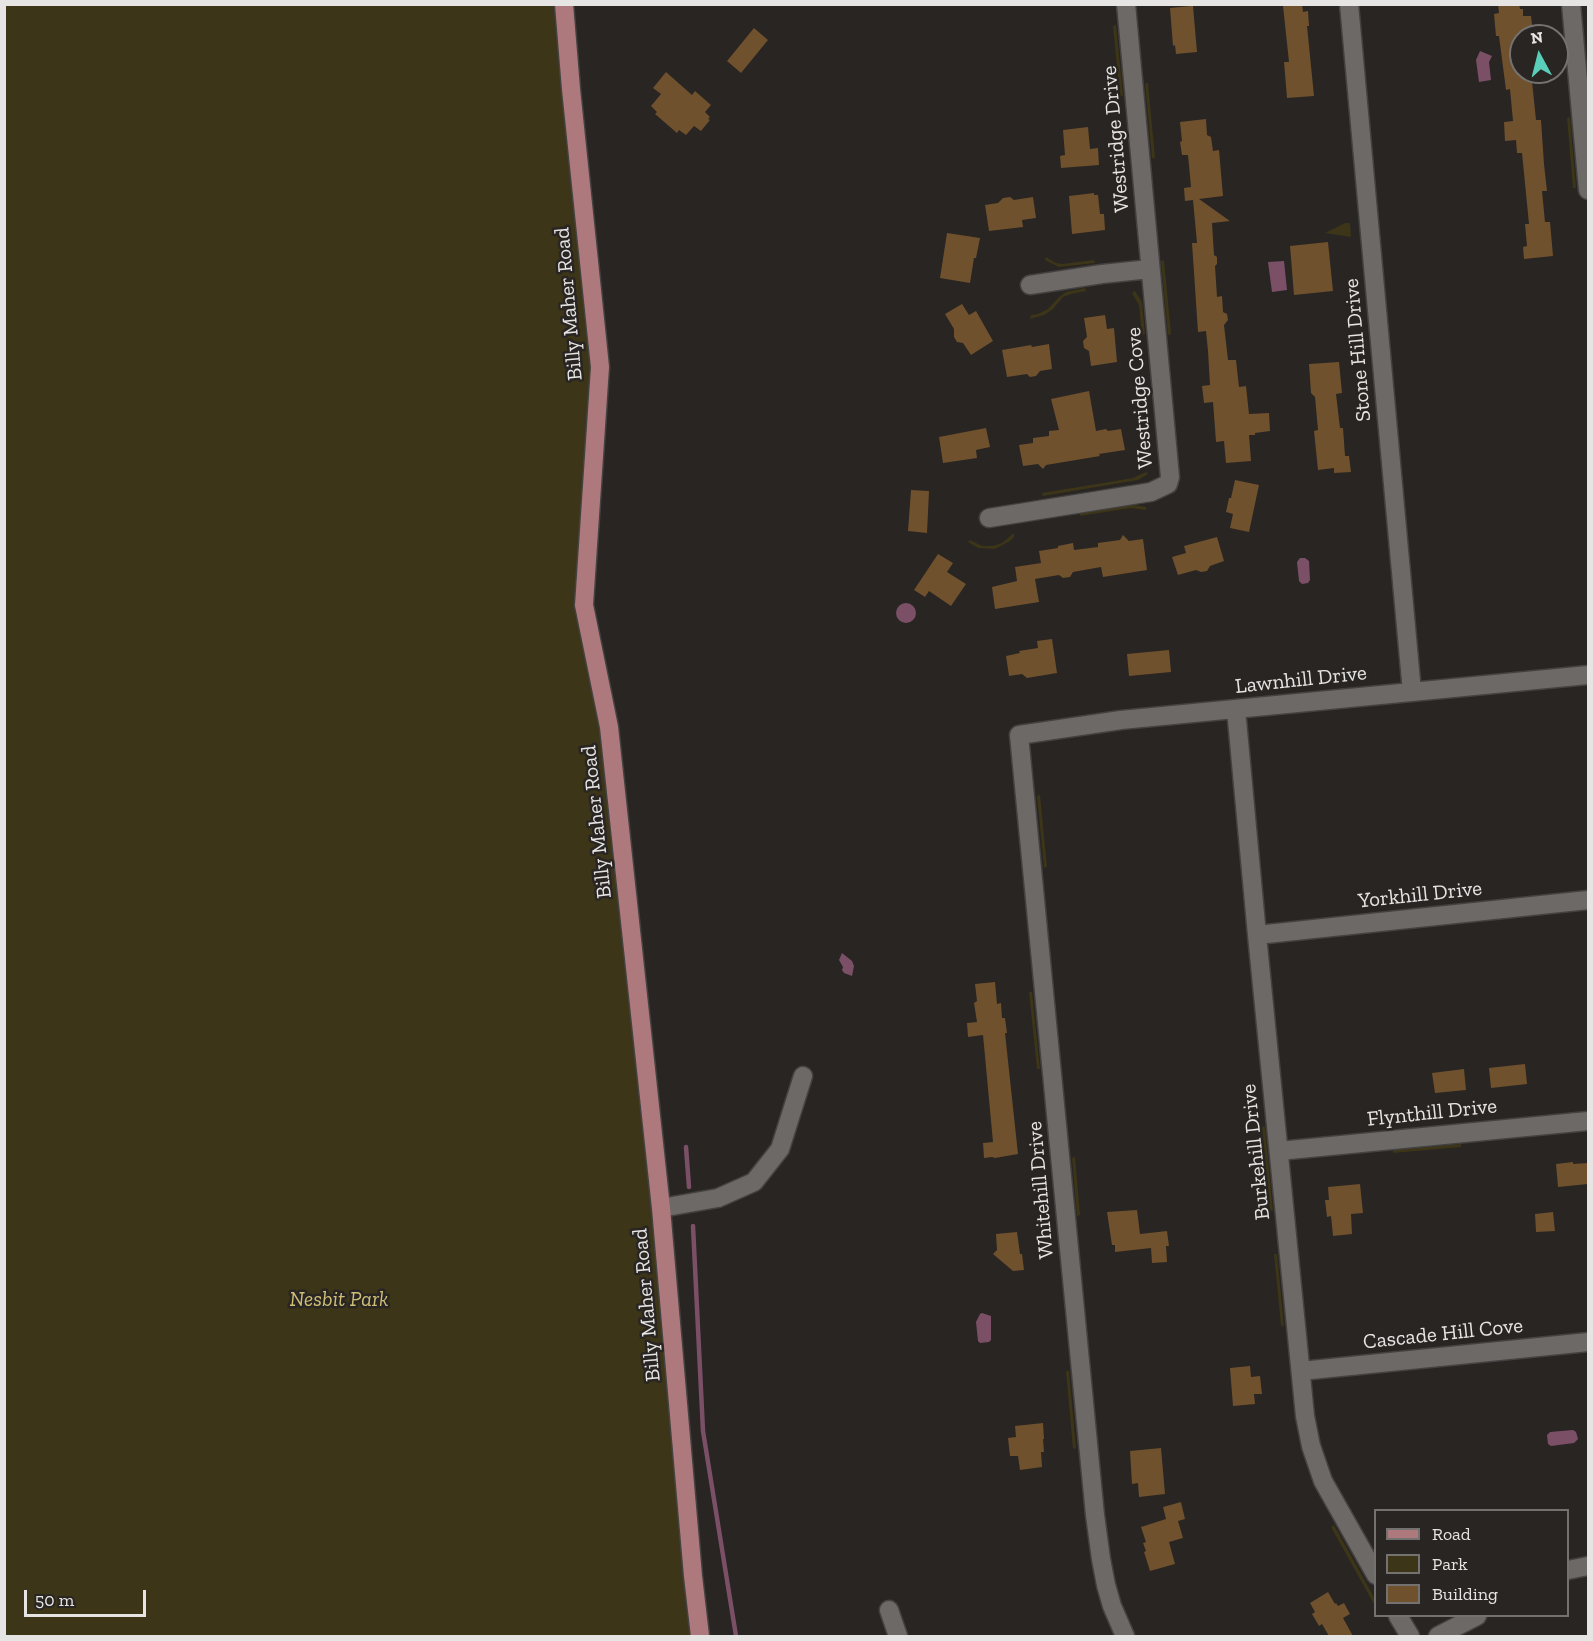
<!DOCTYPE html>
<html>
<head>
<meta charset="utf-8">
<style>
  body { margin:0 }
  #map { position:relative; width:1593px; height:1641px; overflow:hidden; background:#282523; font-family:"Zilla Slab",serif }
  canvas { display:block }
  .frame { position:absolute; inset:0; border:6px solid #e7e5e4; pointer-events:none }
  .legend { position:absolute; left:1374px; top:1509px; width:195px; height:108px; box-sizing:border-box; background:#282523; border:2px solid #747270; margin:0; padding:8px 10px; list-style:none; font-size:18px; color:#e7e5e4 }
  .legend li { display:flex; align-items:center; gap:12px; height:30px }
  .legend b { width:30px; border:2px solid #747270 }
  .north { position:absolute; left:1509px; top:24px; width:60px; height:60px; box-sizing:border-box; background:#282523; border:2px solid #747270; border-radius:50%; rotate:353deg; font-size:16px; font-weight:700; line-height:24px; text-align:center; color:#e7e5e4 }
  .north::after { content:''; display:block; margin:auto; width:21px; height:27px; background:#5bcebb; clip-path:polygon(50% 0,100% 100%,50% 72%,0 100%) }
  .scale { position:absolute; left:24px; top:1590px; width:122px; height:27px; box-sizing:border-box; border:3px solid #e7e5e4; border-top:0; padding-left:8px; font-size:18px; line-height:21px; white-space:nowrap; color:#e7e5e4; -webkit-text-stroke:4px #282523; paint-order:stroke }
</style>
</head>
<body>
<div id="map">
<canvas width="1593" height="1641"></canvas>
<div class="frame"></div>
<ul class="legend">
<li><b style="height:8px;background:#ae797d"></b>Road</li>
<li><b style="height:16px;background:#3c3518"></b>Park</li>
<li><b style="height:16px;background:#6f512d"></b>Building</li>
</ul>
<div class="north">N</div>
<div class="scale">50 m</div>
</div>
<script>
const c = document.querySelector('canvas').getContext('2d');
c.lineJoin = 'round';
function paint(path, color) {
  c.fillStyle = color;
  c.fill(path, 'evenodd');
}
function poly(rows) {
  const path = new Path2D();
  for (const r of rows) {
    if (r.length === 3) {
      path.moveTo(r[0] + r[2], r[1]);
      path.arc(r[0], r[1], r[2], 0, 2 * Math.PI);
      continue;
    }
    path.moveTo(r[0], r[1]);
    for (let i = 2; i < r.length; i += 2) path.lineTo(r[i], r[i + 1]);
  }
  return path;
}
function trace(path, color, width, dash) {
  c.strokeStyle = color;
  c.lineWidth = width;
  c.lineCap = dash ? 'butt' : 'round';
  c.setLineDash(dash || []);
  c.stroke(path);
}
function drawText(font, color, halo, rows, align = 'center') {
  c.font = font + ' "Zilla Slab",serif';
  c.lineWidth = 5;
  c.setLineDash([]);
  c.textBaseline = 'middle';
  c.strokeStyle = halo;
  c.fillStyle = color;
  for (const [text, x, y, turn = 0] of rows) {
    c.save();
    c.translate(x, y);
    c.rotate((+turn || 0) * Math.PI / 180);
    c.textAlign = isNaN(turn) ? turn : align;
    if (halo) c.strokeText(text, 0, 0);
    c.fillText(text, 0, 0);
    c.restore();
  }
}
const green = poly([
  [5,5,567,5,599,389,583,589,649,1003,702,1636,5,1636],
  [1116,25,1123,96,1120,96,1113,26],
  [1145,83,1148,83,1155,158,1152,158],
  [1570,117,1576,188,1573,188,1567,118],
  [1345,223,1350,223,1351,237,1325,233],
  [1046,257,1056,263,1062,264,1094,260,1095,263,1059,267,1045,260],
  [1164,260,1171,334,1168,335,1161,261],
  [1085,288,1086,291,1071,294,1063,297,1053,309,1044,315,1030,319,1031,315,1038,314,1048,309,1059,297,1066,292],
  [1135,291,1142,302,1145,334,1142,335,1139,305,1132,293],
  [1146,472,1148,474,1138,480,1043,496,1042,493,1133,478],
  [1134,505,1146,507,1146,510,1131,508,1080,516,1080,513],
  [1014,533,1014,537,1010,541,995,549,978,548,968,542,970,540,982,546,993,546,1002,543],
  [1040,795,1047,867,1044,868,1037,796],
  [1029,992,1032,992,1040,1069,1037,1069],
  [1262,1127,1265,1127,1273,1211,1270,1211],
  [1461,1144,1461,1147,1393,1153,1393,1150],
  [1075,1157,1080,1215,1077,1216,1072,1158],
  [1274,1254,1277,1254,1284,1326,1281,1326],
  [1066,1371,1069,1371,1076,1448,1073,1449],
  [1334,1525,1375,1599,1375,1606,1331,1527]
]);
const water = poly([
  [1480,51,1492,56,1489,62,1491,80,1479,82,1476,60],
  [1284,261,1287,290,1272,292,1268,262],
  [1300,558,1305,558,1309,561,1310,580,1308,583,1302,584,1299,581,1297,562],
  [906,613,10],
  [842,953,852,961,854,966,852,976,844,973,842,970,843,967,839,960],
  [982,1313,991,1316,991,1340,989,1342,980,1343,978,1341,976,1322,980,1314],
  [1573,1430,1576,1432,1578,1439,1574,1443,1551,1446,1548,1444,1547,1435,1550,1432]
]);
const stream = poly([
  [686,1147,689,1187],
  [693,1226,703,1431,736,1636]
]);
const building = poly([
  [1302,4,1303,12,1308,11,1309,26,1307,26,1314,96,1287,98,1284,62,1289,62,1283,6],
  [1498,4,1519,4,1520,9,1523,9,1523,16,1531,16,1533,32,1521,33,1521,72,1531,72,1536,120,1541,120,1544,164,1547,191,1542,191,1545,222,1550,222,1553,256,1524,259,1523,247,1527,246,1525,224,1529,224,1522,153,1517,153,1516,140,1505,141,1504,122,1513,121,1510,89,1506,90,1499,36,1496,36,1494,14,1499,13],
  [1191,6,1193,6,1197,52,1176,54,1175,45,1173,46,1170,8],
  [754,28,768,40,741,73,727,61],
  [666,72,692,95,695,91,711,105,705,112,710,117,708,119,710,120,701,131,694,126,686,135,679,130,677,133,655,114,657,112,651,106,661,94,653,88],
  [1206,119,1207,135,1211,137,1213,151,1219,150,1223,196,1199,199,1230,221,1212,223,1214,255,1217,257,1217,264,1215,266,1217,297,1222,296,1223,312,1227,314,1228,320,1224,325,1228,360,1236,360,1239,387,1246,386,1249,414,1269,413,1270,431,1255,433,1255,435,1249,435,1251,461,1226,463,1224,441,1216,442,1213,402,1204,403,1202,386,1210,385,1208,351,1206,331,1198,332,1192,243,1197,243,1193,200,1185,201,1184,188,1191,187,1188,155,1182,155,1180,142,1182,141,1180,122],
  [1088,127,1090,149,1098,148,1099,165,1061,168,1060,156,1065,155,1063,130],
  [1094,193,1094,195,1098,195,1100,214,1104,214,1105,230,1072,234,1069,196],
  [1010,197,1014,200,1033,197,1036,218,1022,220,1023,227,989,231,985,205,998,203,1003,198],
  [947,233,980,238,976,258,974,258,970,283,940,278],
  [1328,242,1333,291,1294,295,1290,246],
  [962,304,969,315,976,311,993,341,971,355,963,343,957,342,954,337,954,329,945,314],
  [1105,315,1107,329,1114,328,1117,362,1091,366,1089,351,1084,348,1083,341,1087,337,1084,318],
  [1049,344,1052,369,1040,371,1036,376,1030,377,1027,374,1007,377,1002,350,1031,345,1032,347],
  [1339,362,1342,393,1336,394,1340,428,1343,428,1345,456,1349,456,1351,472,1334,473,1334,468,1318,470,1314,431,1318,430,1315,397,1311,393,1309,364],
  [1089,391,1096,431,1106,429,1108,431,1121,429,1125,450,1099,454,1100,456,1046,465,1043,469,1038,464,1023,466,1019,445,1033,443,1033,438,1049,436,1049,431,1059,430,1051,399],
  [986,428,990,447,976,450,977,458,943,463,939,437],
  [1235,480,1259,485,1249,532,1230,528,1233,514,1226,512,1229,498,1231,498],
  [911,490,929,491,927,533,908,531],
  [1123,535,1129,541,1143,539,1147,570,1103,577,1101,567,1073,572,1070,577,1063,578,1059,575,1035,579,1039,602,995,609,992,587,1017,581,1015,567,1041,563,1039,551,1058,548,1058,546,1073,543,1074,550,1098,547,1098,543,1120,540],
  [1217,537,1224,561,1210,566,1207,571,1201,572,1196,570,1178,575,1172,557,1186,553,1184,546],
  [938,554,953,563,947,572,966,584,951,606,929,591,925,597,914,590],
  [1052,639,1057,673,1027,678,1022,674,1009,676,1006,656,1020,653,1019,651,1038,648,1037,641],
  [1169,650,1171,672,1129,676,1127,654],
  [995,982,997,1004,1001,1003,1002,1018,1005,1018,1007,1033,1005,1033,1018,1154,995,1158,992,1157,984,1158,983,1143,993,1142,983,1035,968,1037,967,1023,977,1022,974,1003,977,1001,975,984],
  [1525,1064,1527,1084,1491,1088,1489,1068],
  [1464,1069,1466,1090,1435,1093,1432,1073],
  [1573,1162,1573,1164,1588,1163,1588,1184,1558,1187,1556,1164],
  [1360,1184,1363,1213,1351,1214,1352,1234,1333,1236,1331,1216,1327,1217,1325,1200,1329,1200,1328,1187],
  [1137,1210,1140,1234,1167,1231,1169,1246,1166,1246,1167,1262,1152,1263,1151,1248,1115,1252,1115,1245,1112,1245,1107,1212],
  [1553,1212,1555,1231,1536,1232,1535,1214],
  [1017,1232,1020,1254,1022,1254,1024,1270,1013,1271,993,1254,997,1250,996,1234],
  [1250,1366,1251,1377,1260,1376,1262,1394,1254,1394,1255,1404,1233,1406,1230,1368],
  [1043,1423,1044,1439,1043,1439,1044,1452,1041,1452,1042,1467,1020,1470,1018,1456,1010,1456,1008,1438,1016,1437,1015,1426],
  [1161,1448,1165,1494,1139,1497,1138,1483,1132,1484,1130,1451],
  [1181,1502,1185,1519,1178,1521,1183,1538,1169,1542,1175,1564,1150,1571,1144,1552,1146,1551,1143,1543,1146,1542,1141,1527,1166,1519,1163,1507],
  [1328,1592,1335,1604,1336,1603,1338,1606,1344,1603,1350,1614,1343,1618,1353,1636,1329,1636,1322,1624,1319,1626,1312,1614,1315,1612,1310,1603]
]);
const minor = poly([
  [1349,4,1412,692],
  [1571,4,1588,190],
  [1030,285,1102,274,1150,269],
  [989,518,1151,492,1168,484,1170,477,1126,4],
  [1236,709,1257,935,1305,1416,1311,1446,1323,1481,1376,1575],
  [1257,935,1588,900],
  [1279,1151,1588,1121],
  [661,1208,718,1198,754,1182,780,1149,803,1076],
  [1301,1371,1588,1342],
  [1568,1570,1588,1566],
  [889,1610,898,1636],
  [1398,1616,1410,1636],
  [1125,1636,1112,1606,1106,1585,1101,1559,1095,1515,1019,735,1121,720,1588,675],
  [1438,1636,1477,1616]
]);
const major = poly([
  [564,4,571,89,600,367,584,605,609,727,661,1208,693,1576,700,1636]
]);
const streetNames = [
  ["Westridge Drive",1116,139,-95],
  ["Billy Maher Road",569,304,-95],
  ["Stone Hill Drive",1358,350,-95],
  ["Westridge Cove",1140,398,-95],
  ["Lawnhill Drive",1301,680,-6],
  ["Billy Maher Road",597,822,-96],
  ["Yorkhill Drive",1420,895,-6],
  ["Flynthill Drive",1432,1113,-6],
  ["Burkehill Drive",1256,1152,-96],
  ["Whitehill Drive",1041,1190,-95],
  ["Billy Maher Road",647,1305,-95],
  ["Cascade Hill Cove",1443,1334,-6]
];
const parkNames = [
  ["Nesbit Park",339,1300]
];
paint(green, '#3c3518');
paint(water, '#7b5067');
trace(stream, '#7b5067', 4.5);
paint(building, '#6f512d');
trace(minor, '#444241', 21);
trace(major, '#444241', 21);
trace(minor, '#6d6967', 18);
trace(major, '#ae797d', 18);
drawText('21px', '#e7e5e4', '#282523', streetNames);
drawText('italic 21px', '#cfbf76', '#282523', parkNames);
</script>
</body>
</html>
